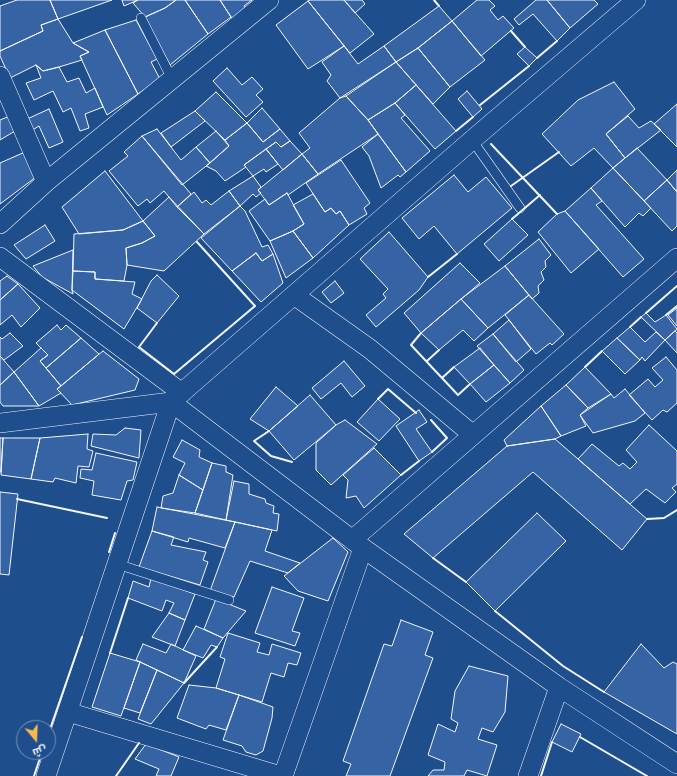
<!DOCTYPE html>
<html>
<head>
<meta charset="utf-8">
<style>
  body { margin:0 }
  #map { position:relative; width:677px; height:776px; overflow:hidden; background:#1f4e8c; font-family:"Sofia Sans Condensed",Cairo,sans-serif }
  canvas { display:block }
  .north { position:absolute; left:16px; top:720px; width:40px; height:40px; box-sizing:border-box; background:#1f4e8c; border:1px solid #7391ba; border-radius:50%; rotate:161deg; font-size:11px; font-weight:700; line-height:16px; text-align:center; color:#f2f6ff }
  .north::after { content:''; display:block; margin:auto; width:14px; height:18px; background:#ffb74d; clip-path:polygon(50% 0,100% 100%,50% 72%,0 100%) }
</style>
</head>
<body>
<div id="map">
<canvas width="677" height="776"></canvas>
<div class="north">ش</div>
</div>
<script>
const c = document.querySelector('canvas').getContext('2d');
c.lineJoin = 'round';
function paint(path, color) {
  c.fillStyle = color;
  c.fill(path, 'evenodd');
}
function poly(rows) {
  const path = new Path2D();
  for (const r of rows) {
    path.moveTo(r[0], r[1]);
    for (let i = 2; i < r.length; i += 2) path.lineTo(r[i], r[i + 1]);
  }
  return path;
}
function trace(path, color, width, dash) {
  c.strokeStyle = color;
  c.lineWidth = width;
  c.lineCap = dash ? 'butt' : 'round';
  c.setLineDash(dash || []);
  c.stroke(path);
}
const building = poly([
  [17,0,50,0,58,19,41,25,43,31,0,51,0,6,17,0],
  [50,0,112,0,58,19,50,0],
  [122,0,138,0,124,6,122,0],
  [138,0,176,0,165,8,145,17,133,3,138,0],
  [176,0,185,0,208,34,170,65,145,17,165,8,176,0],
  [185,0,220,0,231,17,208,34,185,0],
  [220,0,252,0,244,6,247,13,235,23,220,0],
  [310,0,344,0,374,34,350,53,308,1,310,0],
  [344,0,362,0,365,4,355,13,344,0],
  [477,0,489,0,495,6,490,10,498,20,503,16,514,28,481,56,452,21,477,0],
  [536,0,547,0,570,28,557,41,533,14,519,25,514,19,536,0],
  [547,0,594,0,598,4,570,28,547,0],
  [308,1,344,46,308,69,276,25,308,1],
  [439,6,452,21,418,48,396,62,384,46,439,6],
  [58,19,73,43,89,52,80,56,82,60,59,67,43,71,36,65,10,78,0,56,0,51,43,31,41,25,58,19],
  [136,20,157,59,151,62,160,79,138,94,105,30,136,20],
  [452,21,485,60,450,87,418,48,452,21],
  [105,30,138,94,107,115,80,56,89,52,73,43,105,30],
  [344,46,358,64,384,46,396,62,340,98,327,81,331,75,322,62,344,46],
  [525,47,537,58,529,66,517,54,525,47],
  [418,48,450,87,433,104,396,62,418,48],
  [396,62,416,85,395,103,368,120,346,96,396,62],
  [36,65,43,71,59,67,67,82,79,78,86,93,95,88,103,107,85,114,89,128,80,131,71,108,63,112,53,91,34,100,26,83,41,78,36,65],
  [227,68,242,85,252,77,263,89,256,95,263,102,246,117,213,81,227,68],
  [614,82,635,109,606,134,625,158,613,168,594,148,571,166,542,134,578,100,614,82],
  [416,85,456,131,435,149,395,103,416,85],
  [467,91,482,109,473,117,458,99,467,91],
  [216,92,247,123,225,140,195,111,216,92],
  [346,96,368,120,378,134,318,174,302,154,310,148,299,133,340,98,346,96],
  [395,103,405,115,401,118,430,151,406,172,368,120,395,103],
  [677,104,677,147,654,124,677,104],
  [262,108,280,129,263,142,247,123,262,108],
  [49,109,63,142,49,148,39,126,31,131,25,120,49,109],
  [195,111,205,121,171,147,161,133,195,111],
  [10,116,15,131,0,140,0,120,10,116],
  [628,116,639,128,651,121,661,130,625,158,606,134,628,116],
  [247,123,263,142,280,129,290,141,281,147,276,142,244,165,246,167,225,181,216,171,206,166,229,146,225,140,247,123],
  [157,129,181,160,196,147,210,163,182,185,142,136,157,129],
  [216,131,229,146,210,163,196,147,216,131],
  [378,134,406,172,400,177,398,175,381,188,369,156,362,147,378,134],
  [142,136,191,194,177,207,164,191,150,203,147,199,138,206,109,171,128,156,124,152,142,136],
  [290,141,302,154,283,170,266,149,276,142,281,147,290,141],
  [637,148,667,180,644,201,613,168,637,148],
  [266,149,278,164,266,172,264,169,253,176,244,165,266,149],
  [25,152,36,177,0,204,0,163,25,152],
  [302,154,318,174,288,195,287,193,269,205,258,190,302,154],
  [341,160,370,203,364,208,367,214,349,225,340,211,336,214,331,208,325,212,306,183,341,160],
  [613,168,651,208,643,216,639,213,625,227,591,188,613,168],
  [677,170,677,192,667,180,677,170],
  [105,171,143,221,123,230,79,234,62,207,105,171],
  [454,175,468,192,486,177,512,208,457,254,434,226,419,239,402,218,454,175],
  [253,176,261,187,258,190,261,193,256,197,253,194,240,206,229,191,253,176],
  [667,180,677,192,677,226,672,231,644,201,667,180],
  [591,188,602,201,596,205,644,259,623,277,565,211,591,188],
  [229,191,240,206,204,234,177,207,194,192,202,203,206,200,211,205,229,191],
  [287,193,304,224,293,231,270,241,249,211,265,199,269,205,287,193],
  [313,194,325,212,331,208,336,214,340,211,349,225,313,258,293,231,304,224,293,205,313,194],
  [169,197,204,234,164,271,127,265,126,248,142,243,155,236,143,221,169,197],
  [240,206,245,211,262,247,268,245,273,254,262,261,256,253,232,271,201,238,240,206],
  [565,211,599,249,571,273,538,232,557,214,565,211],
  [512,219,528,235,499,261,484,244,512,219],
  [143,221,155,236,142,243,126,248,127,265,124,281,95,279,95,272,73,271,74,234,123,230,143,221],
  [45,225,55,241,26,259,14,245,45,225],
  [293,231,313,258,286,278,270,241,293,231],
  [389,232,428,277,419,290,376,327,366,315,386,298,383,294,388,289,360,259,389,232],
  [539,239,551,255,545,261,546,267,541,272,544,280,538,286,539,293,532,299,505,266,539,239],
  [73,250,72,290,73,294,42,277,33,266,73,250],
  [256,253,262,261,273,254,283,283,261,302,232,271,256,253],
  [460,263,480,283,421,333,404,313,460,263],
  [505,266,529,295,488,328,461,299,505,266],
  [73,271,95,272,95,279,135,282,132,294,142,299,124,329,72,290,73,271],
  [157,275,179,296,157,323,137,308,151,281,157,275],
  [7,276,18,284,0,300,0,281,7,276],
  [335,281,344,293,331,303,322,292,335,281],
  [18,284,40,308,21,327,12,315,0,325,0,300,18,284],
  [529,295,564,334,552,345,550,343,536,354,505,315,529,295],
  [461,299,488,328,474,341,463,330,439,350,421,333,461,299],
  [677,308,677,326,668,315,677,308],
  [646,313,655,322,666,315,677,329,665,340,641,317,646,313],
  [509,320,531,349,516,362,493,334,509,320],
  [57,325,61,330,66,325,81,338,46,368,40,361,48,355,36,343,57,325],
  [630,327,645,342,656,332,665,340,645,361,642,357,640,360,617,338,630,327],
  [675,331,677,333,677,353,665,340,675,331],
  [10,333,23,346,4,360,0,356,0,337,2,339,10,333],
  [493,334,524,370,510,383,477,346,493,334],
  [81,338,99,354,61,386,46,368,81,338],
  [617,338,640,360,625,374,602,351,617,338],
  [41,348,48,355,40,361,61,386,57,389,61,393,39,406,14,372,41,348],
  [480,348,494,365,470,384,454,367,480,348],
  [103,351,139,379,135,390,72,405,57,389,103,351],
  [0,356,14,372,0,385,0,356],
  [666,357,677,370,677,403,667,412,663,410,652,420,629,395,648,379,655,387,663,380,652,368,666,357],
  [344,361,365,386,352,397,341,383,321,399,312,388,344,361],
  [494,365,510,383,486,402,470,384,494,365],
  [585,367,611,394,588,408,566,385,585,367],
  [14,372,39,406,3,406,0,402,0,385,14,372],
  [566,385,588,408,580,415,586,426,561,436,541,406,566,385],
  [276,387,298,406,269,431,250,419,276,387],
  [625,389,645,413,635,421,593,433,580,415,611,394,614,398,625,389],
  [310,395,336,425,294,460,269,431,310,395],
  [378,399,400,419,379,441,357,422,378,399],
  [541,406,561,436,555,439,507,446,504,440,541,406],
  [419,410,427,422,416,429,432,452,419,461,396,426,419,410],
  [345,420,377,444,331,485,316,470,316,443,336,425,345,420],
  [649,425,677,451,677,484,672,488,676,492,665,503,646,489,630,504,578,459,592,444,619,466,623,463,630,469,637,462,626,450,649,425],
  [125,428,141,430,139,458,91,446,93,434,116,435,125,428],
  [88,434,87,449,93,451,89,467,78,466,76,483,55,478,53,482,31,479,40,438,88,434],
  [0,438,3,438,1,472,0,472,0,438],
  [3,438,40,438,31,479,1,475,3,438],
  [555,439,647,519,622,550,533,472,433,558,404,534,507,446,555,439],
  [182,440,200,450,199,457,212,463,203,490,179,475,185,463,173,457,182,440],
  [374,448,401,475,364,508,356,496,346,498,348,480,343,475,374,448],
  [96,453,137,462,133,480,127,481,121,500,92,495,94,481,80,478,81,469,92,470,96,453],
  [212,463,226,466,226,472,233,475,226,520,195,513,212,463],
  [179,475,203,490,195,513,161,508,163,496,173,493,179,475],
  [234,481,249,484,249,494,265,499,266,503,274,506,273,513,279,514,277,531,226,520,234,481],
  [0,492,18,494,9,575,0,574,0,492],
  [157,507,235,522,225,548,189,538,188,542,152,531,157,507],
  [537,513,566,541,495,611,466,582,537,513],
  [235,522,272,530,265,551,300,563,288,573,250,561,234,597,210,591,235,522],
  [152,531,174,537,171,545,206,552,203,560,208,562,200,585,139,567,152,531],
  [333,538,348,552,328,601,298,591,284,576,333,538],
  [151,578,195,594,185,620,169,613,174,603,166,600,162,611,128,598,133,581,149,587,151,578],
  [272,587,304,598,292,631,300,633,295,646,255,633,272,587],
  [216,599,246,611,223,638,204,629,216,599],
  [169,613,185,620,175,646,152,637,169,613],
  [401,620,433,632,425,655,433,658,390,776,346,776,351,764,343,761,384,644,392,646,401,620],
  [196,626,223,638,217,647,211,645,203,658,183,650,196,626],
  [228,633,260,643,257,652,269,655,272,644,301,653,297,665,288,663,284,677,271,673,262,702,216,688,225,659,220,657,228,633],
  [143,644,166,653,171,644,196,656,184,683,136,660,143,644],
  [641,644,664,668,673,662,677,664,677,734,604,692,641,644],
  [110,653,140,662,121,716,92,707,110,653],
  [140,662,157,670,140,713,124,708,140,662],
  [469,666,508,676,505,712,493,732,482,728,478,739,497,745,487,776,467,770,464,776,428,776,433,770,444,770,445,762,428,755,438,724,455,732,458,723,451,719,455,691,469,666],
  [157,670,184,683,151,724,138,719,157,670],
  [189,685,216,688,239,695,226,730,209,725,206,729,177,718,189,685],
  [239,695,273,707,272,718,263,751,256,755,246,752,242,746,223,740,239,695],
  [561,724,581,734,572,752,552,742,561,724],
  [146,744,179,757,171,776,156,776,159,769,135,759,146,744]
]);
const service = poly([
  [141,18,172,79],
  [472,140,520,208],
  [117,564,229,600]
]);
const minor = poly([
  [0,76,46,182],
  [0,224,46,182,269,0],
  [0,257,182,393],
  [294,295,370,349,473,435],
  [0,423,171,402,363,548,559,687,677,764],
  [352,540,677,258],
  [68,712,281,776],
  [46,776,171,402,472,140,636,0],
  [283,776,363,548],
  [528,776,559,687]
]);
const wall = poly([
  [434,0,439,6],
  [511,31,525,47],
  [537,58,557,41],
  [480,105,529,66],
  [456,131,473,117],
  [491,144,557,214],
  [511,186,559,152],
  [512,219,540,195],
  [428,277,457,254],
  [646,313,677,286],
  [666,315,677,306],
  [157,323,139,347,174,374,255,306,197,242],
  [630,327,641,317],
  [421,333,411,345,458,395,470,384],
  [427,361,439,350],
  [585,367,602,351],
  [442,378,454,367],
  [378,399,388,389,416,413],
  [431,420,447,438,432,452],
  [269,431,254,441,271,456,292,462],
  [401,475,419,461],
  [17,499,107,518],
  [647,519,664,518,677,510],
  [109,552,115,533],
  [433,558,466,582],
  [495,611,563,666,604,692],
  [110,653,128,598],
  [184,683,217,647],
  [48,735,82,637],
  [580,737,647,776],
  [34,776,42,752],
  [116,776,139,743],
  [541,776,552,742]
]);
paint(building, '#3563a3');
trace(building, '#f2f6ff', 1);
trace(service, '#f2f6ff', 10);
trace(minor, '#f2f6ff', 20);
trace(service, '#1f4e8c', 9);
trace(minor, '#1f4e8c', 19);
trace(wall, '#f2f6ff', 2);
</script>
</body>
</html>
